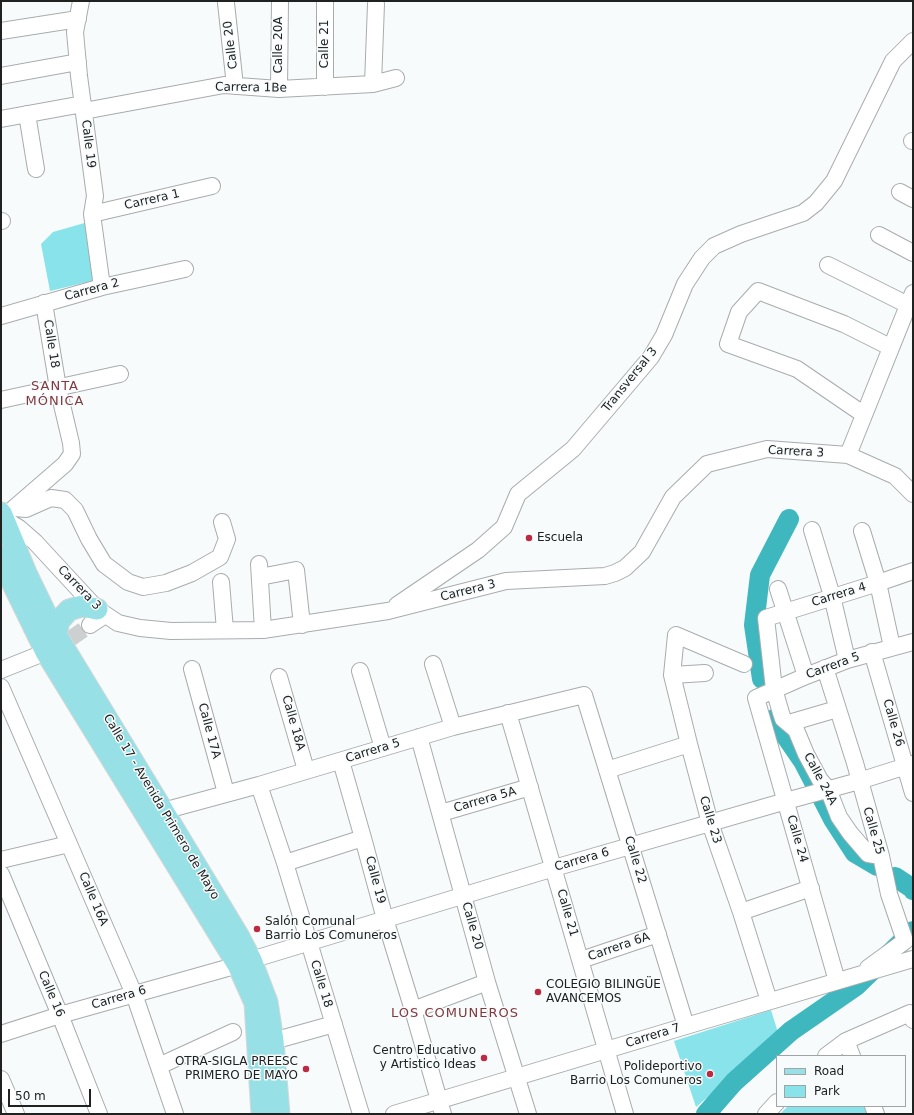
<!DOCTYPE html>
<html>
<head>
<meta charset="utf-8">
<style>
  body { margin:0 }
  #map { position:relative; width:914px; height:1115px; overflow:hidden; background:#f7fbfc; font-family:"DejaVu Sans",sans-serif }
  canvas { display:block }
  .frame { position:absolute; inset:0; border:2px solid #202222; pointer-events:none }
  .legend { position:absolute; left:776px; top:1055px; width:130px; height:52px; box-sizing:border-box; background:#f7fbfc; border:1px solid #a1a4a5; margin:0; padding:5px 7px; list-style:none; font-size:12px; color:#202222 }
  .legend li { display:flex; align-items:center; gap:8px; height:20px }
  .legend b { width:20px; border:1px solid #a1a4a5 }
  .scale { position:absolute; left:8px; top:1089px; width:83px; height:18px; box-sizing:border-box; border:2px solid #202222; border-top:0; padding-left:5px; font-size:12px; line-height:14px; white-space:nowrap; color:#202222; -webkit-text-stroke:3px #f7fbfc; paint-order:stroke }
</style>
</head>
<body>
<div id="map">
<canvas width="914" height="1115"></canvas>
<div class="frame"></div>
<ul class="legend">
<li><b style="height:5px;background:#97e0e5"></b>Road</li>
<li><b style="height:11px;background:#88e3ea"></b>Park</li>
</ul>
<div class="scale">50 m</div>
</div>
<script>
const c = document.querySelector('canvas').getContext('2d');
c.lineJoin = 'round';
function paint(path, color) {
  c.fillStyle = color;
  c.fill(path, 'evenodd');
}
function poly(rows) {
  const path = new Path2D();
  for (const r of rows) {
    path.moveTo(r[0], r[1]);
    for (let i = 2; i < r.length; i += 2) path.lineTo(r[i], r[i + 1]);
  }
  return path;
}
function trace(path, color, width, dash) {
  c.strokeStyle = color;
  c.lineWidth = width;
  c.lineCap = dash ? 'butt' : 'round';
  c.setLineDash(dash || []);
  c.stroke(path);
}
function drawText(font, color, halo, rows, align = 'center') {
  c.font = font + ' "DejaVu Sans",sans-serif';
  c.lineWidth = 3;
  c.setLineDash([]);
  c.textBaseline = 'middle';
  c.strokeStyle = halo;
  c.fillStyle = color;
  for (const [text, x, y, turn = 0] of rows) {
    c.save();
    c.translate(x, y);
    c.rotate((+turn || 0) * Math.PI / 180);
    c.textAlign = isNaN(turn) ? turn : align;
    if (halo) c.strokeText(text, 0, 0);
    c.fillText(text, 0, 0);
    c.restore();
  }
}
const green = poly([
  [88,222,100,279,50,291,41,244,53,232],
  [771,1010,779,1036,696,1107,674,1041],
  [788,1106,866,1106,868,1114,780,1114]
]);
const river = poly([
  [762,679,754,625,760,575,789,519],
  [774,719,803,761,833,819,855,853,877,866],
  [895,877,912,888,913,890],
  [706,1114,734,1082,791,1031,856,986,913,931]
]);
const minorTunnel = poly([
  [70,639,90,625]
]);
const minor = poly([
  [81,1,75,32,79,76,95,196,92,214,102,287],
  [226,3,235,86],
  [1,31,78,19],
  [1,76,78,62],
  [373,84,376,4],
  [325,87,325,1],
  [279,89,280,1],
  [84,111,224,85,279,89,373,84,396,78],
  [27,114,36,169],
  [1,119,83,104],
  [912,141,913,141],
  [900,192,913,199],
  [92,214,212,186],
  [1,221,2,221],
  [879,235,913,253],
  [828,265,908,305],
  [1,316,102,287,185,269],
  [1,400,120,374],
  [863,414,797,369,728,344,739,312,758,291,844,324,890,347],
  [848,455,913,293],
  [15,508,26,509,51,498,65,500,75,510,89,539,104,564,128,582,143,587,166,583,192,573,220,557,227,539,222,522],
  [13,509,65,464,72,454,71,443,58,388,44,303],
  [1,517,19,528,35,542,97,609,118,623,140,628,171,631,263,630,388,611,506,581,605,576,615,573,625,568,642,552,673,497,707,464,767,449,848,455,895,476,913,494],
  [812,530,832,596,847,660],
  [862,531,878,583,892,647],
  [259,564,263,630],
  [260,577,296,570,302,625],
  [221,582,225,630],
  [778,589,806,676],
  [397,605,478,550,504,527,518,494,573,449,651,357,664,335,685,284,702,258,714,246,741,234,803,213,816,203,834,181,893,61,913,41],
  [90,625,105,615],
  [872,652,913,793],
  [433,664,453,727],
  [744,664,676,635,672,675,689,744,710,823,741,912,769,1001],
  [825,668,855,763,881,856,889,894,905,941,868,968],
  [192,669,226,793],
  [1,670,46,652],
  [360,671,383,748],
  [672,675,705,673],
  [279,677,306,770],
  [1,687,134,994,175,1114],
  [508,713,625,1114],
  [789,723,837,709],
  [419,737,487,982,528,1114],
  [341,761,363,838,385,919,413,1010,443,1114],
  [607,770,689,744],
  [259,785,285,863,361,1114],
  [163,811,259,785,453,727,584,695,686,1026],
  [441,813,530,787],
  [881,856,868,854,850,833,839,817,828,789,820,780,806,754,796,730,783,719,781,713,774,689,766,618,878,583,913,571],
  [1,860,69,844],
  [285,863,363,838],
  [1,874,60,1015,99,1114],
  [741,912,811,888],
  [251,960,554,868,786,801,859,781,913,764],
  [581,960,658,934],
  [837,981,756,698,806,676,847,660,913,642],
  [413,1010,487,982],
  [1,1034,60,1015,238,965],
  [273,1041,334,1024],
  [846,1041,852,1056],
  [826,1056,846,1041,910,1013,913,1020],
  [159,1066,233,1032],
  [1,1079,16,1114],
  [873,1106,876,1114],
  [394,1114,686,1026,913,959],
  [766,1114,777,1102]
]);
const major = poly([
  [1,513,26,573,56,635,163,811,239,937,251,960,267,1002,273,1041,279,1114],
  [1,556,10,578,46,652,238,965,255,1003,262,1114],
  [56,635,59,621,69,610,82,606,97,609]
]);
const markers = [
  [529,538,4,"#bb2a42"],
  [257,929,4,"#bb2a42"],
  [538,992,4,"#bb2a42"],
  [484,1058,4,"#bb2a42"],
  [306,1069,4,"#bb2a42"],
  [710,1074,4,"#bb2a42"]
];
const streetNames = [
  ["Calle 21",325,44,-90],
  ["Calle 20",231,45,-97],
  ["Calle 20A",279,45,-90],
  ["Carrera 1Be",251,88,1],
  ["Calle 19",88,144,83],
  ["Carrera 1",152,200,-13],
  ["Carrera 2",92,290,-15],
  ["Calle 18",51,344,81],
  ["Transversal 3",630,380,-51],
  ["Carrera 3",796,452,3],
  ["Carrera 3",79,588,46],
  ["Carrera 3",468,591,-14],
  ["Carrera 4",839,595,-17],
  ["Carrera 5",833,666,-20],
  ["Calle 18A",293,723,74],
  ["Calle 26",893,723,74],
  ["Calle 17A",209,731,75],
  ["Carrera 5",373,751,-17],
  ["Calle 24A",820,779,62],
  ["Carrera 5A",485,800,-16],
  ["Calle 17 - Avenida Primero de Mayo",161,807,59],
  ["Calle 23",710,820,73],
  ["Calle 25",873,831,74],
  ["Calle 24",797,839,74],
  ["Carrera 6",582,860,-16],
  ["Calle 22",635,860,73],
  ["Calle 19",375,880,75],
  ["Calle 16A",93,899,67],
  ["Calle 21",567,913,74],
  ["Calle 20",472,926,74],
  ["Carrera 6A",619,947,-19],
  ["Calle 18",321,984,73],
  ["Calle 16",51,994,67],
  ["Carrera 6",119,998,-16],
  ["Carrera 7",653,1036,-17]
];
const poiNames = [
  ["Escuela",537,538],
  ["Salón Comunal",265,922],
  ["Barrio Los Comuneros",265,936],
  ["COLEGIO BILINGÜE",546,985],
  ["AVANCEMOS",546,999],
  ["Centro Educativo",476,1051,"right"],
  ["y Artistico Ideas",476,1065,"right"],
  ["OTRA-SIGLA PREESC",298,1062,"right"],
  ["PRIMERO DE MAYO",298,1076,"right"],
  ["Polideportivo",702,1067,"right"],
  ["Barrio Los Comuneros",702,1081,"right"]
];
const neighbourhoodNames = [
  ["SANTA",55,387],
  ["MÓNICA",55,402],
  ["LOS COMUNEROS",455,1014]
];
paint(green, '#88e3ea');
trace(river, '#3fb7bf', 20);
trace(minorTunnel, '#ccd0d0', 16, [16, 8]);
trace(minor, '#a8acad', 18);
trace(major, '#d7d7d7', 23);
trace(minor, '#fff', 16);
trace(major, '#97e0e5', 21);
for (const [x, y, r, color] of markers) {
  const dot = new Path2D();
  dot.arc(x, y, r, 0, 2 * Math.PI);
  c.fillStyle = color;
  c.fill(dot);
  trace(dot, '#f7fbfc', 1.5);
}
drawText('12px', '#202222', '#f7fbfc', streetNames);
drawText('12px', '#202222', '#f7fbfc', poiNames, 'left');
c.letterSpacing = '1px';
drawText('13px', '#80383d', '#f7fbfc', neighbourhoodNames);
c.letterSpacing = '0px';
</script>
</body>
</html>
